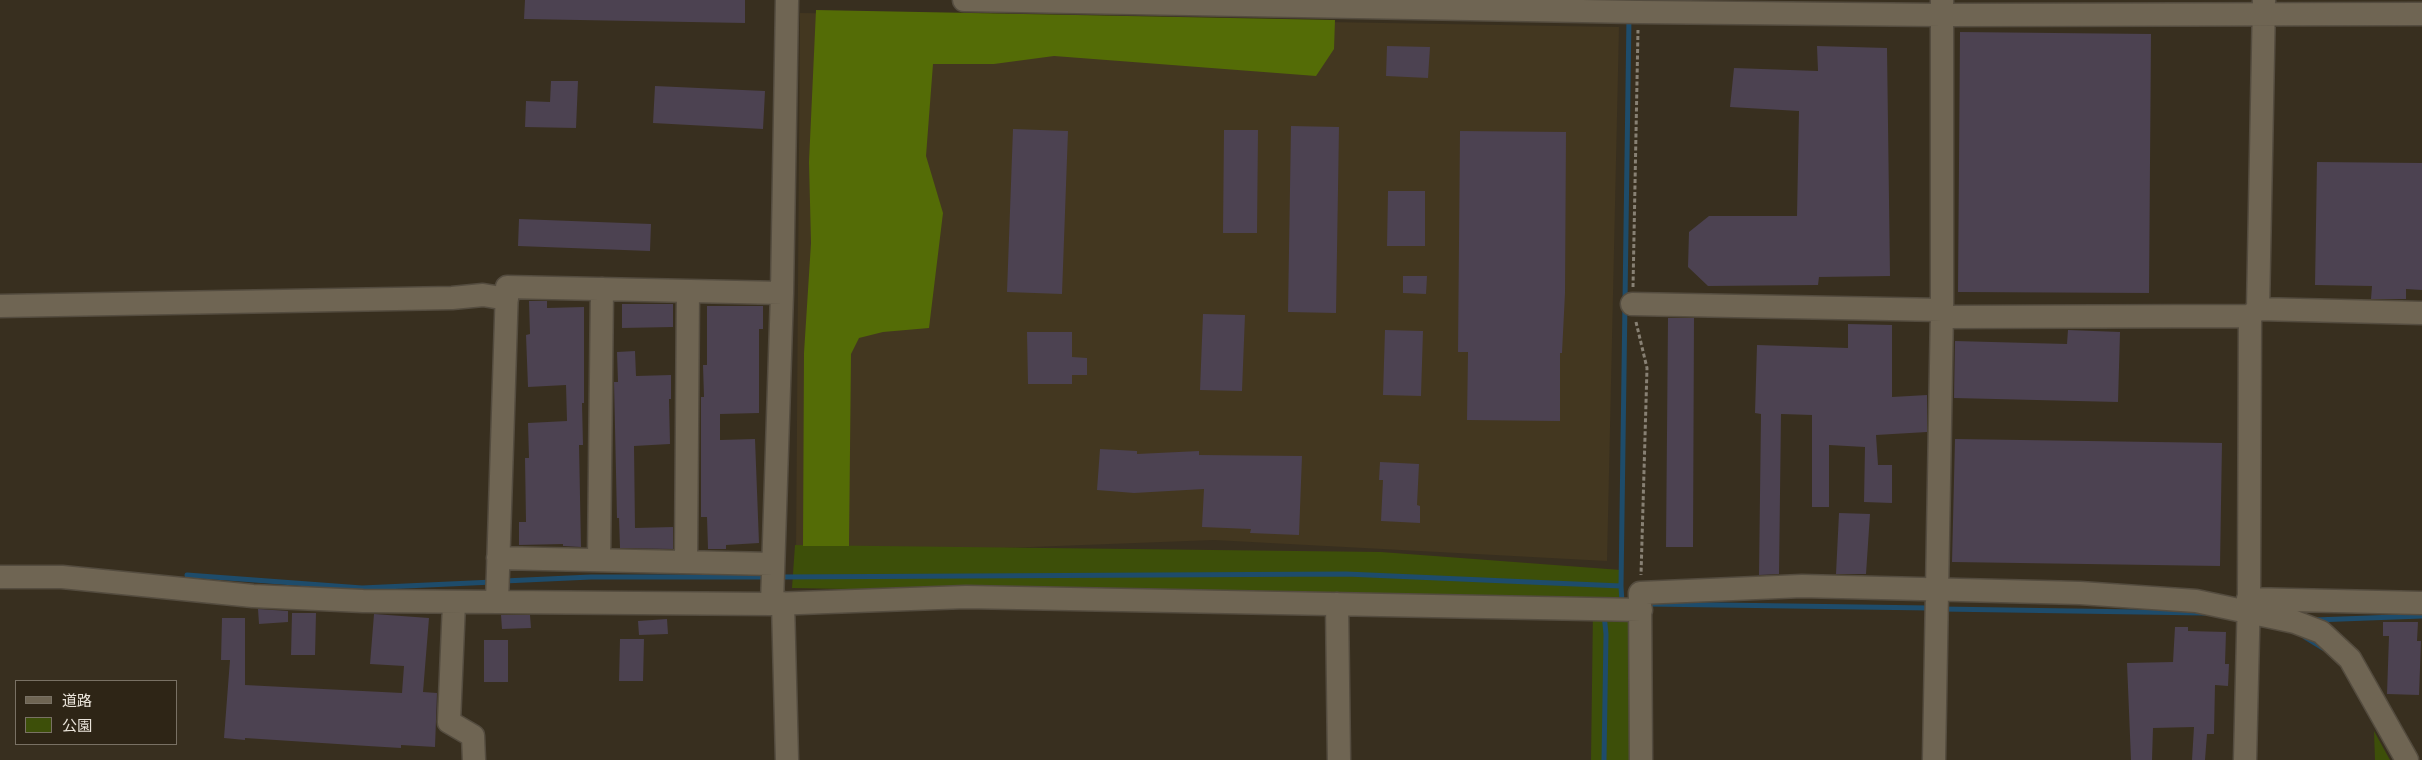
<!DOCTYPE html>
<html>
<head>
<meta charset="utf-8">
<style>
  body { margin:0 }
  #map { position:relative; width:2422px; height:760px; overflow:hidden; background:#382f1f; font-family:"Asap Condensed","Noto Sans JP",sans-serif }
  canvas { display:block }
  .legend { position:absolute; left:15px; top:680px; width:162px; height:65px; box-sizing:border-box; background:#2e2516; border:1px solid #797164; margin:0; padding:6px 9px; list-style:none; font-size:15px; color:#eae4da }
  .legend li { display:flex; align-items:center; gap:10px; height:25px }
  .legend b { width:25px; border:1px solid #797164 }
</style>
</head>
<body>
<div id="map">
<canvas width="2422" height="760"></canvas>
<ul class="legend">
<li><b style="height:6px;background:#6f6553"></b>道路</li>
<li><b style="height:14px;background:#3d4f09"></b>公園</li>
</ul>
</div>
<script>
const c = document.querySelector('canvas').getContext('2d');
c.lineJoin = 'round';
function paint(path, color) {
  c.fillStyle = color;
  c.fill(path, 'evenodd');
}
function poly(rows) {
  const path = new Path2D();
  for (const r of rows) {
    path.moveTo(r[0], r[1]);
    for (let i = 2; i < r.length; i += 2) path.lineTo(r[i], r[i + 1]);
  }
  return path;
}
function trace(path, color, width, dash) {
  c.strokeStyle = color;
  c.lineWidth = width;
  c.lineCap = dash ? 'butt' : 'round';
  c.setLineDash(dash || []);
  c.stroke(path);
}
const built = poly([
  [800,13,1619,27,1607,561,1214,540,796,556]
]);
const green = poly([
  [795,545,1381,552,1621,570,1622,603,792,588],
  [1593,609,1635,610,1640,760,1591,760],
  [2374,731,2390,760,2375,760]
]);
const forest = poly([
  [816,10,1335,20,1334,49,1316,76,1054,56,994,64,933,64,926,156,943,213,929,328,883,332,859,338,851,354,849,546,803,546,804,353,811,243,809,162]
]);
const stream = poly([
  [187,575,362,588,493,582],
  [779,577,1346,574,1621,586],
  [504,581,591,577,768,577],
  [1622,603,1621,586,1629,16],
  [1649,604,1930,608],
  [1941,609,2205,613],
  [1604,614,1606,634,1604,760],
  [2315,620,2422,616],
  [2305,637,2323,648]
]);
const building = poly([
  [525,0,745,0,745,23,524,19],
  [1960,32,2151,34,2149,293,1958,292],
  [1387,46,1430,47,1428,78,1386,76],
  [1817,46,1887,48,1890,276,1819,277,1818,285,1708,286,1688,267,1689,232,1709,216,1797,216,1799,111,1730,107,1734,68,1818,71],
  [551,81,578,81,576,128,525,127,526,101,550,102],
  [655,86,765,91,763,129,653,123],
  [1291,126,1339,127,1336,313,1288,312],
  [1013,129,1068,131,1062,294,1007,292],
  [1224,130,1258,130,1257,233,1223,233],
  [1460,131,1566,132,1565,293,1562,353,1560,353,1560,421,1467,420,1468,352,1458,352],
  [2317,162,2422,163,2422,290,2406,289,2406,299,2371,299,2372,286,2315,285],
  [1388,191,1425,191,1425,246,1387,246],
  [519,219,651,224,650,251,518,246],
  [1403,276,1427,276,1426,294,1403,293],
  [529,301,547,301,547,308,584,307,584,403,582,403,583,445,579,445,581,547,563,546,563,544,519,545,519,522,526,522,525,458,529,458,528,423,567,421,566,385,528,387,526,335,530,334],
  [622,304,673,304,673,327,622,328],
  [707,306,763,306,763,329,759,329,759,413,720,414,720,440,755,439,759,543,726,545,726,549,708,549,707,517,701,517,701,397,704,397,703,365,707,365],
  [1203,314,1245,315,1242,391,1200,390],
  [1668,318,1694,318,1693,547,1666,547],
  [1848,324,1892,325,1892,397,1927,395,1927,432,1876,435,1878,465,1892,465,1892,503,1864,502,1865,447,1829,445,1829,507,1812,507,1812,415,1781,414,1779,574,1759,575,1761,414,1755,413,1757,345,1848,348],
  [1385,330,1423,331,1421,396,1383,395],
  [2068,330,2120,332,2118,402,1954,398,1955,341,2067,344],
  [1027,332,1072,332,1072,357,1087,358,1087,375,1072,375,1072,384,1028,384],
  [635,351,636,376,671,375,671,399,669,399,670,444,634,446,635,528,673,527,673,549,620,548,619,518,617,518,614,382,618,382,617,352],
  [1955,439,2222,443,2220,566,1952,562],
  [1100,449,1137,451,1137,454,1199,451,1199,455,1302,456,1299,535,1250,533,1251,529,1202,527,1204,489,1134,493,1097,490],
  [1380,462,1419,464,1417,505,1420,506,1420,523,1381,521,1383,480,1379,480],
  [1839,513,1870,514,1866,574,1836,574],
  [258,609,288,611,288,622,259,624],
  [292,613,316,613,315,655,291,655],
  [374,614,429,618,423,692,437,693,435,747,401,745,401,748,368,746,245,738,245,740,224,738,230,660,221,660,222,618,245,618,245,685,402,693,404,666,370,664],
  [501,615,530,615,531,628,502,629],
  [667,619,668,634,639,635,638,621],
  [2383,622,2418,622,2417,641,2421,641,2419,695,2387,694,2389,636,2383,636],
  [2175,627,2188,627,2188,631,2226,632,2225,664,2229,664,2228,686,2215,685,2214,734,2207,734,2205,760,2192,760,2194,727,2153,728,2152,760,2131,760,2127,663,2173,662],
  [620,639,644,639,643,681,619,681],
  [484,640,508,640,508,682,484,682]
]);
const path = poly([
  [1633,287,1638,30],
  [1636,322,1647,368,1641,575]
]);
const minor = poly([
  [964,0,1638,12,1942,15,2422,14],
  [1942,1,1942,310],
  [1632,304,1942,310,1934,760],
  [0,306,452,298,483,295,507,299],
  [2258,309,2264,1],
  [1943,317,2250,316,2258,309,2422,313],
  [498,558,773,564],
  [599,560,602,289],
  [686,562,688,291],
  [0,577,62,577,253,596,363,601,772,604,966,597,1641,610],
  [2248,599,2422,603],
  [497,602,507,287,782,293],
  [454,603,449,722,473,736,474,760],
  [783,603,787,760],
  [772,604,782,293,787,0],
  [1337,604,1339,760],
  [1641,760,1640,593,1802,586,2080,593,2196,601,2295,622,2321,632,2350,659,2407,760],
  [2245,760,2249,594,2250,316]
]);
paint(built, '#433720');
paint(green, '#3d4f09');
paint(forest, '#546c06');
trace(stream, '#1e4c6b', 5);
paint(building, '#4c4251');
trace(minor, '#544c3f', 25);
trace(path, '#888174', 3, [4, 2.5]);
trace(minor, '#6f6553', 22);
</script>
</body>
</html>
